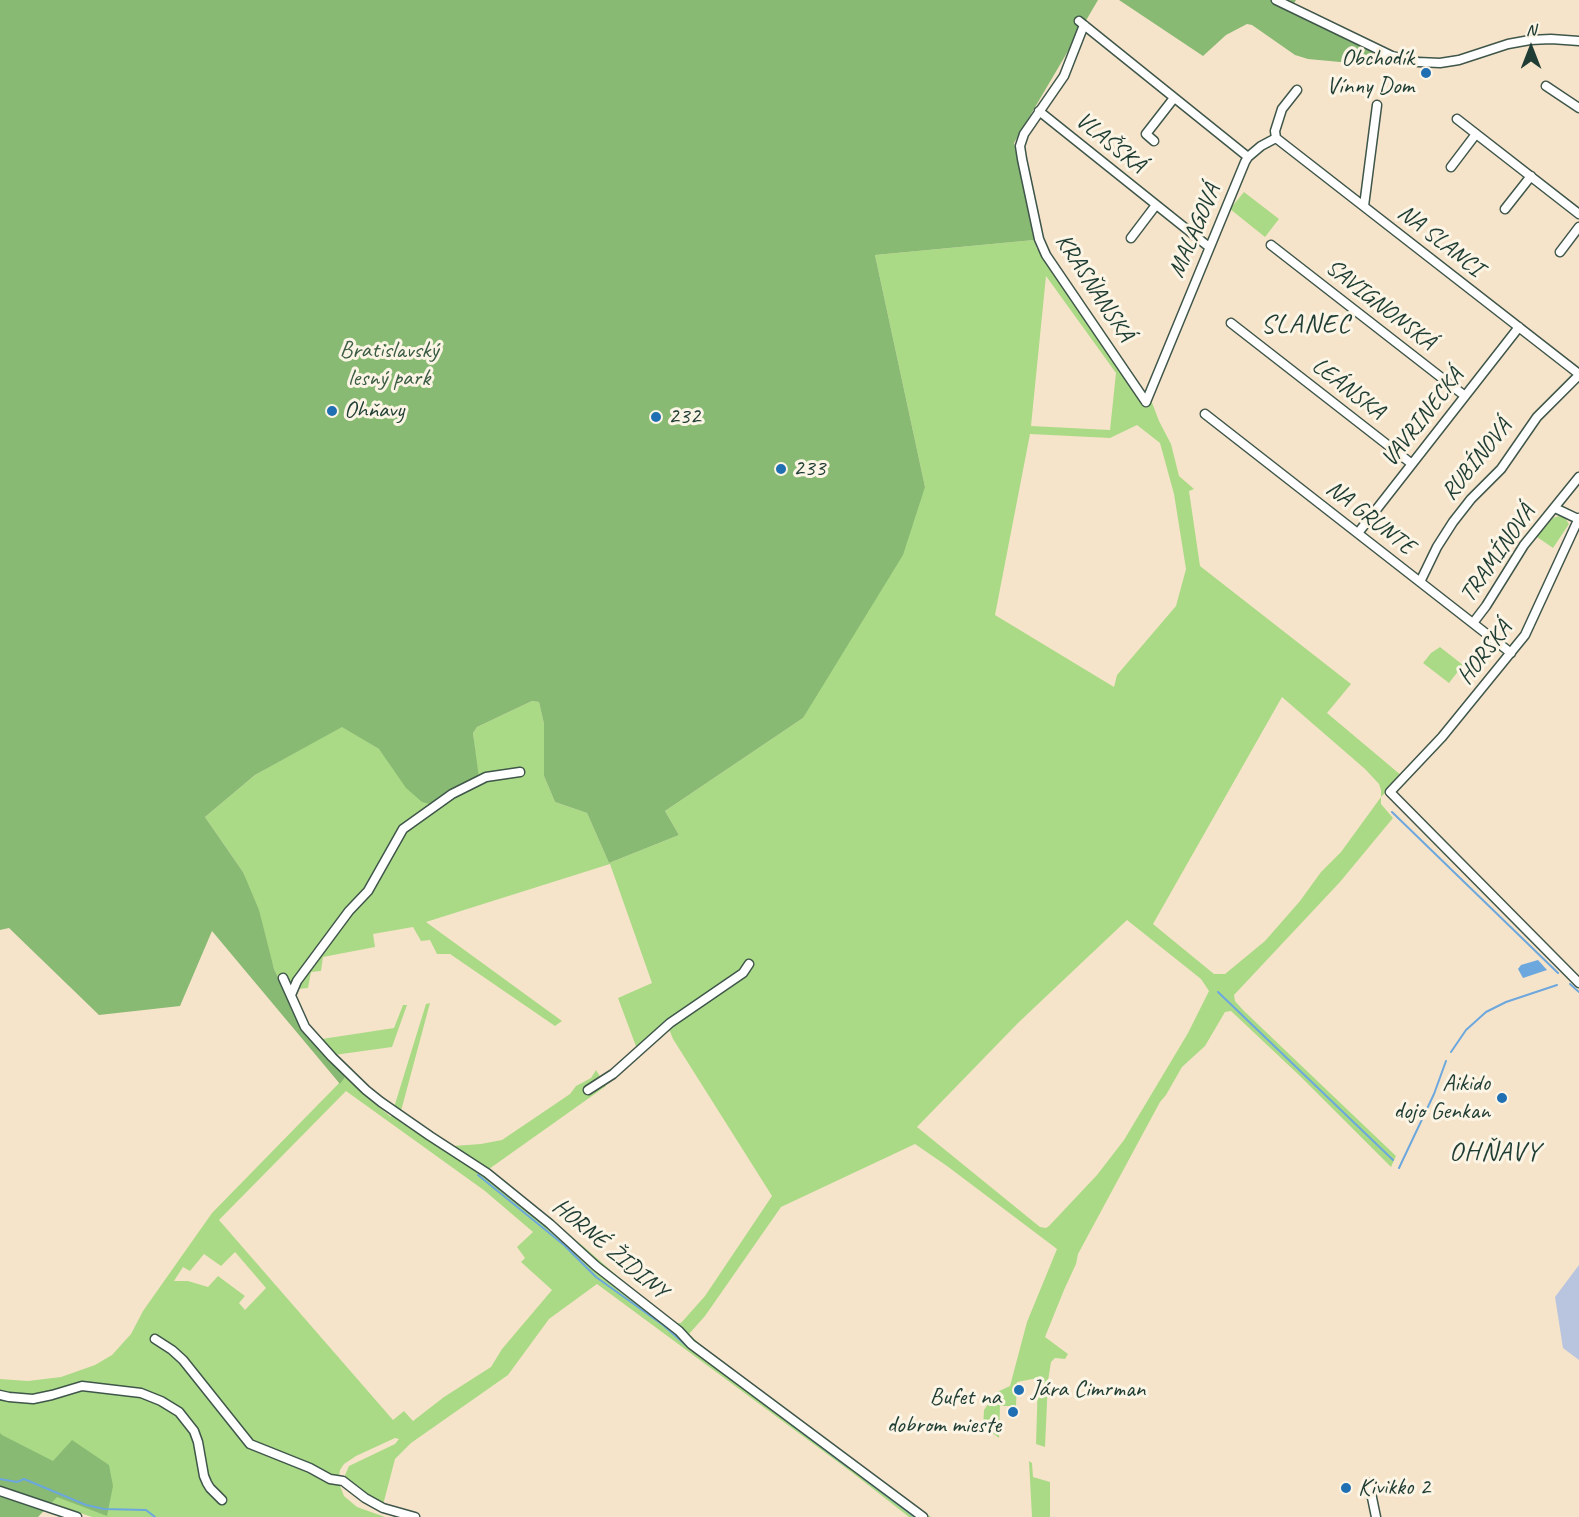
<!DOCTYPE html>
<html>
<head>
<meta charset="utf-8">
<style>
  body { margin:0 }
  #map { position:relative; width:1579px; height:1517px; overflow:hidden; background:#f6e4ca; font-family:Caveat,sans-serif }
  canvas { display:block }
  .north { position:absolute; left:1501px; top:18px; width:60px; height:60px; -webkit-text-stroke:4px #fcf5e5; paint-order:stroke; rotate:0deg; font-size:16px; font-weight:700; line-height:24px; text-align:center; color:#1f3d34 }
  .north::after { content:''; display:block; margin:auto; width:21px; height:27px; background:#1f3d34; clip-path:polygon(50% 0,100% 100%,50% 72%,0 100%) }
</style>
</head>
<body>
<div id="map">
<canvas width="1579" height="1517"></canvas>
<div class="north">N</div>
</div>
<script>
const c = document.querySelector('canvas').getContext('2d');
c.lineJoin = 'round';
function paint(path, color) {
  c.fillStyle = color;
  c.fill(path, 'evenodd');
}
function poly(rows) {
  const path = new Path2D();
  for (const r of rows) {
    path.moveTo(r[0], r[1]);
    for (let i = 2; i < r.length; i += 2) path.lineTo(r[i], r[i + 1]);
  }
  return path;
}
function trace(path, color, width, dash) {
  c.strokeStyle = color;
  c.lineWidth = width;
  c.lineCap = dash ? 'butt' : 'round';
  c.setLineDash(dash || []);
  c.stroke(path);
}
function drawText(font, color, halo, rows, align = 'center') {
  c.font = font + ' Caveat,sans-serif';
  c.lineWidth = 6;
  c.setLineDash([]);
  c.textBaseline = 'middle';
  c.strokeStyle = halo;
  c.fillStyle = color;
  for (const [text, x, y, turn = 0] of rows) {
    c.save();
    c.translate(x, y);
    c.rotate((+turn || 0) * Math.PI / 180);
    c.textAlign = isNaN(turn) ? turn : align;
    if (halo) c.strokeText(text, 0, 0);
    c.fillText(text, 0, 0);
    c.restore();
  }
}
const industrial = poly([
  [1579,1265,1579,1360,1563,1348,1555,1297]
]);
const green = poly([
  [1244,192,1279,219,1265,237,1230,209],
  [1034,240,1037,249,1040,250,1072,302,1146,408,1151,400,1159,421,1171,444,1179,476,1194,489,1189,491,1200,566,1351,684,1327,713,1402,776,1381,797,1381,804,1393,818,1340,882,1234,995,1235,1001,1243,1010,1396,1156,1391,1167,1300,1076,1231,1011,1225,1012,1205,1046,1182,1067,1166,1095,1160,1102,1078,1254,1076,1264,1064,1290,1045,1337,1068,1354,1065,1359,1055,1358,1051,1362,1048,1381,1045,1447,1036,1444,1038,1378,1017,1382,1016,1406,1000,1406,999,1438,983,1426,984,1410,992,1398,997,1392,1010,1386,1027,1322,1057,1249,947,1166,915,1144,781,1207,705,1316,689,1334,706,1350,931,1517,909,1517,854,1474,597,1284,549,1319,508,1375,411,1443,395,1459,383,1505,367,1496,346,1480,345,1475,349,1466,395,1444,399,1439,395,1438,356,1456,344,1464,340,1470,339,1477,340,1486,344,1496,357,1507,385,1517,92,1517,0,1485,0,1399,35,1402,52,1395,0,1395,0,1379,28,1381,61,1377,95,1365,112,1355,131,1334,143,1311,212,1213,345,1077,363,1094,391,1117,426,1004,430,1003,401,1111,453,1146,481,1144,502,1140,570,1094,576,1086,591,1078,596,1070,606,1086,489,1169,583,1246,639,1295,677,1323,681,1323,705,1296,772,1196,673,1039,667,1024,637,1049,618,998,652,983,610,864,426,922,562,1021,555,1026,450,954,437,954,430,940,421,941,413,927,373,934,375,947,323,957,321,971,311,972,308,988,298,989,295,994,309,1025,322,1039,394,1028,403,1005,407,1005,392,1047,327,1056,287,996,274,969,243,872,205,817,255,775,342,726,379,749,478,778,473,733,477,727,532,701,539,702,544,724,544,776,555,802,587,813,609,863,679,835,665,811,803,718,925,487,875,255],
  [1046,276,1116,373,1110,430,1031,426],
  [1137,425,1160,443,1174,494,1186,569,1176,606,1117,675,1114,687,995,615,1030,434,1110,438],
  [1282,697,1365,769,1379,784,1381,790,1381,797,1341,852,1321,872,1300,901,1265,941,1225,974,1214,974,1153,924],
  [1127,920,1201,979,1209,991,1188,1033,1124,1140,1097,1175,1049,1226,1046,1228,1040,1227,917,1127,1018,1023],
  [346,1091,485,1191,533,1232,517,1247,525,1258,521,1262,552,1290,502,1349,491,1367,444,1397,413,1421,404,1411,393,1420,219,1220],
  [235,1252,266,1288,245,1310,239,1303,245,1296,218,1276,208,1287,188,1281,174,1281,183,1267,190,1271,204,1254,221,1266],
  [1559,516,1565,518,1569,524,1553,548,1537,537,1553,518],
  [1440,647,1463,665,1449,683,1423,663,1431,653],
  [1029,1461,1032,1463,1033,1477,1050,1482,1050,1517,1032,1517]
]);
const forest = poly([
  [0,0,1098,0,1014,143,1034,240,875,255,925,487,903,555,803,718,665,811,679,835,609,863,587,813,555,802,544,776,544,724,539,702,532,701,477,727,473,733,479,778,434,805,422,802,406,788,379,749,342,727,255,775,205,817,243,872,259,910,274,969,287,996,327,1056,345,1077,340,1084,212,931,180,1006,99,1015,9,928,0,930],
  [1119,0,1296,0,1293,5,1300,16,1364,46,1373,53,1373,57,1366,61,1351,63,1308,59,1295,55,1252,25,1247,24,1226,35,1203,56],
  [0,1433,2,1435,53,1461,72,1440,109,1465,113,1486,107,1516,57,1497,38,1517,0,1517]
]);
const water = poly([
  [1538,960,1547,970,1523,978,1518,969,1521,965]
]);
const stream = poly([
  [1392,812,1558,973],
  [1570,984,1579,992],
  [1218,992,1393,1160],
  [1451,1052,1466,1030,1486,1012,1506,1002,1557,985],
  [1399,1168,1434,1094,1446,1061],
  [478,1175,564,1245,596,1277,663,1325,689,1348],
  [742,1387,848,1467],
  [863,1478,915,1517],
  [0,1479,17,1482,24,1479,86,1505,104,1509,146,1510,155,1517]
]);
const minor = poly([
  [1276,0,1392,56,1418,62,1440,63,1459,60,1508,44,1530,40,1551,39,1579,41],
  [1079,21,1248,157],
  [1084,25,1064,76,1024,134,1020,146,1022,159,1039,239,1046,255,1146,402],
  [1546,86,1579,108],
  [1039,111,1209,247],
  [1457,119,1579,214],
  [1276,138,1579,374],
  [1154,141,1146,134,1174,98],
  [1451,167,1476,134],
  [1364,206,1377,105],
  [1505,209,1531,176],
  [1131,238,1156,205],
  [1271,245,1465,396],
  [1560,252,1579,227],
  [1231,323,1412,464],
  [1146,402,1245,162,1248,157,1261,146,1276,138,1275,131,1282,109,1297,90],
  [1205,414,1511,653],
  [1555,508,1578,519],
  [1579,518,1525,635,1442,737,1390,792,1579,983],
  [1358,533,1519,327],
  [1420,582,1437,547,1453,522,1471,499,1501,469,1537,417,1579,375],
  [1473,623,1486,606,1524,545,1579,477],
  [283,978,305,1027,332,1057,366,1090,381,1102,430,1136,487,1173,550,1224,596,1266,679,1331,691,1344,923,1517],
  [291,995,297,981,349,911,368,891,403,829,452,794,486,777,520,772],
  [588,1090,613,1074,670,1023,743,973,749,964],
  [155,1339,172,1350,183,1360,250,1444,310,1468,330,1479,343,1481,365,1498,383,1508,415,1517],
  [0,1395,9,1397,33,1399,52,1395,82,1386,141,1393,161,1401,179,1412,194,1431,198,1442,204,1476,207,1483,210,1488,222,1500],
  [1369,1483,1376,1517],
  [0,1491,77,1517]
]);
const markers = [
  [1426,73,6,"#1f6fb2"],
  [332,411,6,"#1f6fb2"],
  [656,417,6,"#1f6fb2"],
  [781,469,6,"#1f6fb2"],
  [1502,1098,6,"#1f6fb2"],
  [1019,1390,6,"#1f6fb2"],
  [1013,1412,6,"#1f6fb2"],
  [1346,1488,6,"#1f6fb2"]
];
const poiNames = [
  ["Obchodík",1414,59,"right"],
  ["Vínny Dom",1414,87,"right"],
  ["Ohňavy",344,411],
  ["232",668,417],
  ["233",793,469],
  ["Aikido",1490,1084,"right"],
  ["dojo Genkan",1490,1112,"right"],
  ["Jára Cimrman",1031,1390],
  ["Bufet na",1001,1398,"right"],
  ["dobrom mieste",1001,1426,"right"],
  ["Kivikko 2",1358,1488]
];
const streetNames = [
  ["VLAŠSKÁ",1110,143,39],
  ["MALAGOVÁ",1195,231,-67],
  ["NA SLANCI",1440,241,38],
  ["KRASŇANSKÁ",1094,288,57],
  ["SAVIGNONSKÁ",1380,305,38],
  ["LEÁNSKA",1348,389,38],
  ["VAVRINECKÁ",1423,418,-52],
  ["RUBÍNOVÁ",1477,460,-51],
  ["NA GRUNTE",1370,518,38],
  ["TRAMÍNOVÁ",1498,554,-55],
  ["HORSKÁ",1485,653,-52],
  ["HORNÉ ŽIDINY",610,1249,40]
];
const parkNames = [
  ["Bratislavský",389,351],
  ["lesný park",389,379]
];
const quarterNames = [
  ["SLANEC",1306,325],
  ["OHŇAVY",1495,1153]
];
paint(industrial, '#b9c4de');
paint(green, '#abda87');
paint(forest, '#88ba74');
paint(water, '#6ca7dd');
trace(stream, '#6ca7dd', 2);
trace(minor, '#3f564a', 11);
trace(minor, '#fff', 8);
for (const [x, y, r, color] of markers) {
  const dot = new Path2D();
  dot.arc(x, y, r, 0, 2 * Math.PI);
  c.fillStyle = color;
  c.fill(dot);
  trace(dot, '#fcf5e5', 2);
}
drawText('24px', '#1f3d34', '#fcf5e5', poiNames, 'left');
drawText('24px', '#1f3d34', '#fcf5e5', streetNames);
drawText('24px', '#3b5c45', '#fcf5e5', parkNames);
c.letterSpacing = '1.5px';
drawText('27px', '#1f3d34', '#fcf5e5', quarterNames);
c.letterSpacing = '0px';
</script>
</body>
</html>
